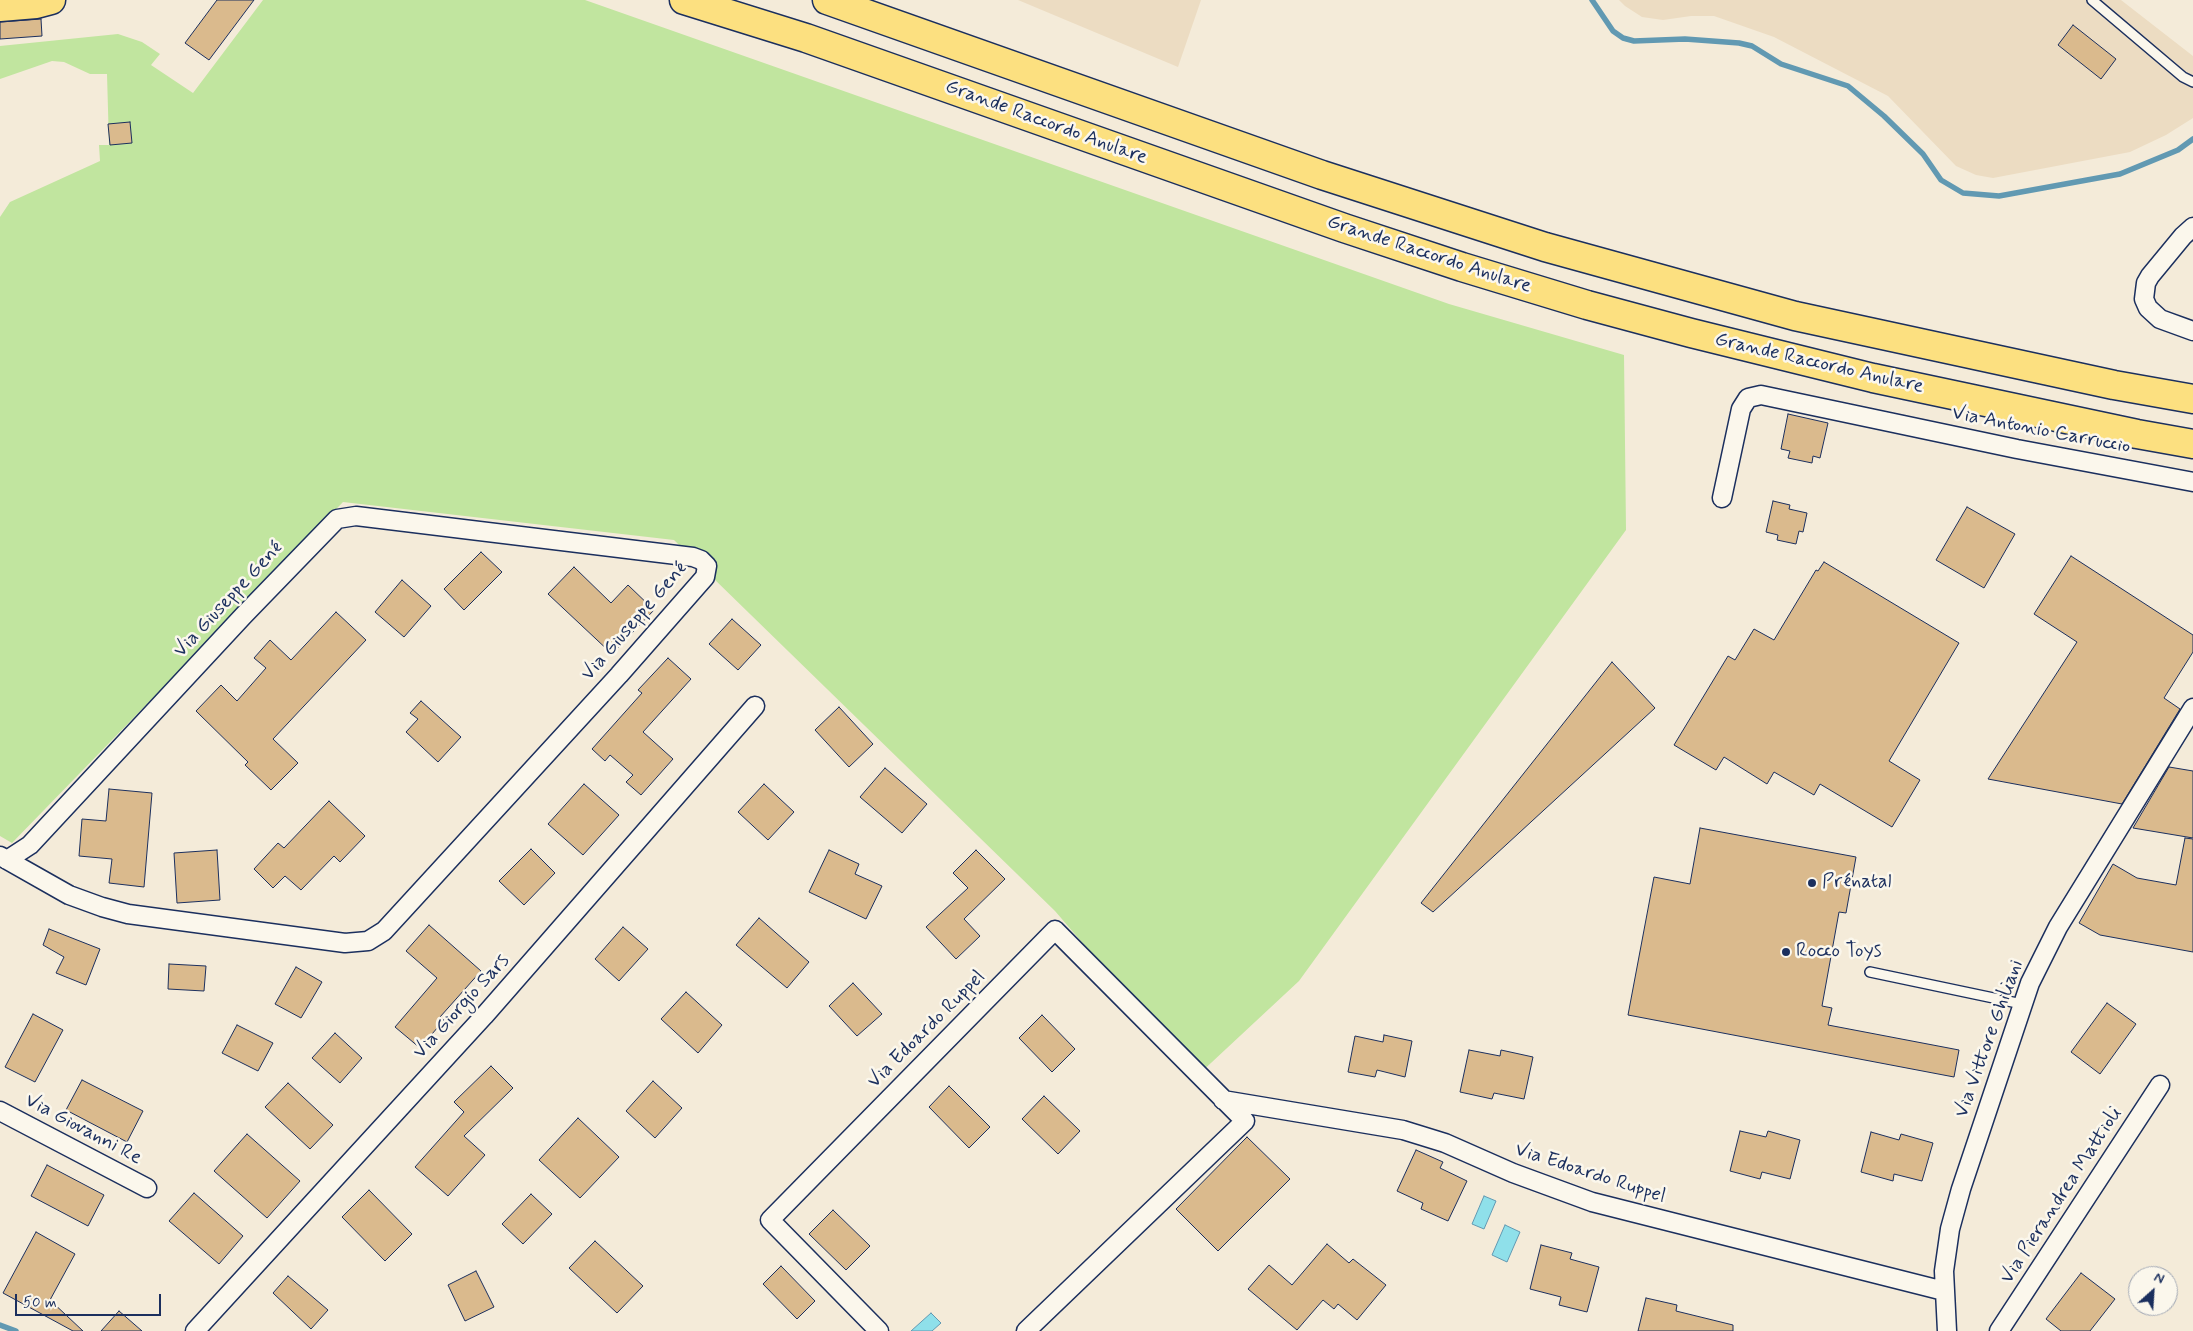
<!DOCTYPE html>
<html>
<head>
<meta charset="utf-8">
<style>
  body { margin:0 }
  #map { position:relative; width:2193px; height:1331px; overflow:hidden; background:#f4ebd9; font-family:Mynerve,sans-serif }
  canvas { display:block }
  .north { position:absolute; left:2128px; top:1266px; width:50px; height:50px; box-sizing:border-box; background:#fbf7ec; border:1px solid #a1a7b3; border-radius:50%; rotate:26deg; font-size:14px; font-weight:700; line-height:20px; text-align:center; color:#1b2f5e }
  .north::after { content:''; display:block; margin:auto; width:18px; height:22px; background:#1b2f5e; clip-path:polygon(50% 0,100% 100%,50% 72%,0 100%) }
  .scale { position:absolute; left:15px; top:1294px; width:146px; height:22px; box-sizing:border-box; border:2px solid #1b2f5e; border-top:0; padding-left:6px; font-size:15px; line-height:18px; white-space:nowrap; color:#1b2f5e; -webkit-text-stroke:4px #fbf7ec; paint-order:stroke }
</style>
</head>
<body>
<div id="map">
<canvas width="2193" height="1331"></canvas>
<div class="north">N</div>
<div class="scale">50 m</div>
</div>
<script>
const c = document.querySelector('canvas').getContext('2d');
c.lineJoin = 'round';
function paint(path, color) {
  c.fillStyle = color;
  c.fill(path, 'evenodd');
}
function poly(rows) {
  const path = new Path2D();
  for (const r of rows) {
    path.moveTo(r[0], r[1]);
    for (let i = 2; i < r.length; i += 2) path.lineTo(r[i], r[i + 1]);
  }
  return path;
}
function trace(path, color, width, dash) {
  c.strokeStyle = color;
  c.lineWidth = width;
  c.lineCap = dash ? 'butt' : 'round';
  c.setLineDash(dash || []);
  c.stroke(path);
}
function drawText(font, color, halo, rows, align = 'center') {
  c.font = font + ' Mynerve,sans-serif';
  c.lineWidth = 5;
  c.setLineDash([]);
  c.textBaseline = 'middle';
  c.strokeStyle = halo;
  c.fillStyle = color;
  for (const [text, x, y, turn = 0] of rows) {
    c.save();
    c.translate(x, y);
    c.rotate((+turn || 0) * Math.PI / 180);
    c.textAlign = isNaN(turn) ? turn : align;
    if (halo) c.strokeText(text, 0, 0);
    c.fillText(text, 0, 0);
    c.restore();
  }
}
const built = poly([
  [1018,0,1201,0,1178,67],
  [1619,0,2121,0,2193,56,2193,118,2166,135,2130,152,1993,178,1976,175,1956,166,1888,96,1774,37,1714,16,1691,16,1663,20,1642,17,1625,6]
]);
const green = poly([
  [263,0,585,0,1449,304,1624,355,1626,530,1299,981,1197,1076,1055,911,674,540,343,502,12,843,0,836,0,217,10,202,100,161,99,145,109,145,107,74,90,74,64,62,52,61,0,79,0,46,118,34,142,42,160,54,151,65,193,93]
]);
const water = poly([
  [1484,1196,1496,1201,1484,1229,1472,1224,1484,1196],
  [1505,1225,1520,1232,1507,1262,1492,1255,1505,1225],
  [931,1313,941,1323,932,1331,911,1331,931,1313]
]);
const stream = poly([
  [1592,0,1613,31,1623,38,1634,41,1685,39,1739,43,1752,46,1781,64,1848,86,1884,116,1923,154,1941,180,1963,193,1999,196,2120,174,2178,150,2193,139],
  [0,1325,16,1331]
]);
const building = poly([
  [217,0,254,0,209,60,185,43,217,0],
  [41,19,42,36,0,39,0,22,41,19],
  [2073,25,2116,59,2101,79,2058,45,2073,25],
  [130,122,132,143,110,145,108,124,130,122],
  [1788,414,1828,423,1820,458,1813,456,1812,463,1788,458,1790,451,1781,449,1788,414],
  [1773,501,1790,505,1789,509,1807,513,1803,532,1799,531,1796,544,1777,540,1778,535,1766,532,1773,501],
  [1967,507,2015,534,1984,588,1936,560,1967,507],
  [481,552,502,572,464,610,444,589,481,552],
  [2071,556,2193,635,2193,652,2164,698,2180,709,2122,804,1988,779,2077,642,2034,614,2071,556],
  [1824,562,1959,643,1889,761,1920,780,1892,827,1820,784,1814,795,1774,772,1767,784,1724,757,1716,770,1674,745,1728,656,1735,660,1754,629,1774,640,1816,570,1818,571,1824,562],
  [574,567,611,603,628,585,654,610,612,654,548,594,574,567],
  [402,580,431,606,404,637,375,612,402,580],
  [336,612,366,640,273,739,298,763,271,790,245,765,248,762,196,711,221,685,237,701,266,668,254,658,270,640,291,660,336,612],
  [732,619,761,645,738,670,709,644,732,619],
  [668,658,691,679,643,732,673,759,641,795,626,782,633,775,610,755,605,761,592,749,642,693,638,690,668,658],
  [1612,662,1655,708,1433,912,1421,903,1612,662],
  [421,701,461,737,438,762,406,732,418,719,410,713,421,701],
  [839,707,873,744,849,767,815,730,839,707],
  [2169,767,2193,771,2193,838,2133,828,2169,767],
  [885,768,927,804,902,833,860,797,885,768],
  [584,784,619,815,583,855,548,824,584,784],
  [764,784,794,812,768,840,738,812,764,784],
  [109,789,152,793,144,887,109,883,112,859,79,856,82,819,106,821,109,789],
  [329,801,365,836,340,862,334,856,301,890,285,876,273,888,254,869,278,843,284,848,329,801],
  [1700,828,1856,857,1846,913,1839,912,1822,1006,1832,1008,1828,1025,1959,1050,1954,1077,1628,1015,1654,877,1690,884,1700,828],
  [2185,838,2193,839,2193,952,2100,935,2079,923,2113,864,2137,878,2176,885,2185,838],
  [531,849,555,873,524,905,499,881,531,849],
  [217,850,220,900,177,903,174,853,217,850],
  [829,850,859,864,855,874,882,886,866,919,809,892,829,850],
  [976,850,1005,879,964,919,980,936,956,959,926,927,968,888,953,873,976,850],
  [759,918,809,962,787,988,736,945,759,918],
  [429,925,481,971,440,1017,444,1020,420,1048,395,1027,437,978,406,951,429,925],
  [623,927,648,949,619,981,595,959,623,927],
  [49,929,100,949,86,985,56,973,64,957,43,945,49,929],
  [169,964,206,966,204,991,168,989,169,964],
  [296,967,322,982,301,1018,275,1004,296,967],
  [853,983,882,1014,857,1036,829,1006,853,983],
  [686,992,722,1025,698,1053,661,1019,686,992],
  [2107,1003,2136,1024,2100,1074,2071,1052,2107,1003],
  [33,1014,63,1030,35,1082,5,1067,33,1014],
  [1042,1015,1075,1049,1052,1072,1019,1038,1042,1015],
  [237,1025,273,1043,258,1071,222,1053,237,1025],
  [335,1033,362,1058,340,1083,312,1058,335,1033],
  [1384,1035,1412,1041,1405,1077,1377,1070,1375,1077,1348,1072,1355,1036,1383,1042,1384,1035],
  [1469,1050,1500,1056,1501,1050,1533,1057,1524,1099,1494,1093,1492,1099,1460,1092,1469,1050],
  [491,1066,513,1088,464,1136,485,1155,448,1196,415,1167,464,1112,454,1102,491,1066],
  [82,1080,143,1111,127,1142,66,1110,82,1080],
  [653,1081,682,1108,655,1138,626,1111,653,1081],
  [288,1083,333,1125,310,1149,265,1107,288,1083],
  [949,1086,990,1127,969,1148,929,1107,949,1086],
  [1044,1096,1080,1131,1058,1154,1022,1119,1044,1096],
  [578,1118,619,1157,580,1198,539,1160,578,1118],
  [1740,1131,1766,1137,1768,1131,1800,1140,1790,1179,1762,1172,1760,1179,1730,1171,1740,1131],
  [1871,1132,1899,1140,1901,1134,1933,1143,1922,1181,1894,1174,1893,1181,1861,1172,1871,1132],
  [247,1134,300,1181,267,1218,214,1171,247,1134],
  [1247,1137,1290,1179,1218,1251,1176,1209,1247,1137],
  [1416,1150,1443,1162,1440,1168,1467,1181,1448,1221,1421,1209,1423,1203,1397,1191,1416,1150],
  [47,1165,104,1195,88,1226,31,1196,47,1165],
  [369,1190,412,1234,385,1261,342,1217,369,1190],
  [194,1193,243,1236,219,1264,169,1221,194,1193],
  [531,1194,552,1214,523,1244,502,1224,531,1194],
  [833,1210,870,1246,846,1270,809,1234,833,1210],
  [36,1232,75,1254,50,1300,83,1331,73,1331,3,1293,36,1232],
  [595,1241,643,1286,617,1313,569,1268,595,1241],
  [1327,1244,1349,1263,1353,1259,1386,1285,1357,1320,1338,1304,1334,1309,1323,1300,1297,1330,1248,1289,1269,1265,1292,1285,1327,1244],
  [1541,1245,1572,1253,1570,1259,1599,1267,1587,1312,1559,1305,1561,1297,1530,1289,1541,1245],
  [781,1266,815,1301,797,1319,763,1284,781,1266],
  [476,1271,494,1307,465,1321,448,1285,476,1271],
  [2081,1273,2115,1299,2090,1331,2061,1331,2046,1319,2081,1273],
  [288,1276,328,1310,311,1329,273,1293,288,1276],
  [1646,1298,1677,1305,1676,1311,1733,1325,1733,1331,1638,1331,1646,1298],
  [119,1311,142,1331,101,1331,119,1311]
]);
const service = poly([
  [2092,0,2183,77,2193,82],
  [1870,972,2022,1004]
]);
const minor = poly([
  [2193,227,2183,236,2150,276,2146,283,2144,299,2148,308,2160,319,2193,331],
  [1722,498,1741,409,1748,398,1761,395,2017,449,2193,482],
  [0,856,69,895,102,907,128,914,345,943,368,941,384,931,619,675,705,577,707,566,701,560,693,557,356,516,337,519,244,615,30,845,7,860],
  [1223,1100,1403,1130,1445,1143,1513,1173,1592,1202,1944,1291],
  [0,1111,147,1188],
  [195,1331,484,1016,755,706],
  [879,1331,770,1220,1055,930,1245,1121,1026,1331],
  [1947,1331,1944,1271,1950,1229,1961,1189,2030,983,2058,927,2193,708],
  [1999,1331,2160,1085]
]);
const motorway = poly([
  [684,0,806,38,1344,228,1462,267,1587,305,1691,333,1873,378,2137,434,2193,444],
  [827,0,1322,175,1545,247,1795,316,2114,385,2193,399],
  [0,7,36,4,51,0]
]);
const markers = [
  [1812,883,5,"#1b2f5e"],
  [1786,952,5,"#1b2f5e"]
];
const streetNames = [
  ["Grande Raccordo Anulare",1046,123,20],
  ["Grande Raccordo Anulare",1429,255,18],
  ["Grande Raccordo Anulare",1819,364,13],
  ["Via Antonio Carruccio",2041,431,11],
  ["Via Giuseppe Gené",229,600,-47],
  ["Via Giuseppe Gené",635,622,-49],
  ["Via Giorgio Sars",462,1007,-48],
  ["Via Edoardo Ruppel",927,1030,-45],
  ["Via Vittore Ghiliani",1990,1039,-70],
  ["Via Giovanni Re",83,1130,28],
  ["Via Edoardo Ruppel",1590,1174,18],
  ["Via Pierandrea Mattioli",2062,1196,-57]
];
const poiNames = [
  ["Prénatal",1822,883],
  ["Rocco Toys",1796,952]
];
paint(built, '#ecdcc2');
paint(green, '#c1e59f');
paint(water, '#8fe0ea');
trace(water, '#6199b2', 1);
trace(stream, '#6199b2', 5.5);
paint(building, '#daba8d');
trace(building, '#1b2f5e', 1);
trace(service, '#1b2f5e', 12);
trace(minor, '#1b2f5e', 21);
trace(motorway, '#1b2f5e', 31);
trace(service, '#fbf7ec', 9);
trace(minor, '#fbf7ec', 18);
trace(motorway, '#fce080', 28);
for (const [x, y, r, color] of markers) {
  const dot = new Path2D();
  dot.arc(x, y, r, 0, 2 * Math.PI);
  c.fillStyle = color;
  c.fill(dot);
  trace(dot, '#fbf7ec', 2);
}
drawText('20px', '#1b2f5e', '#fbf7ec', streetNames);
drawText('20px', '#1b2f5e', '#fbf7ec', poiNames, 'left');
</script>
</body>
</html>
